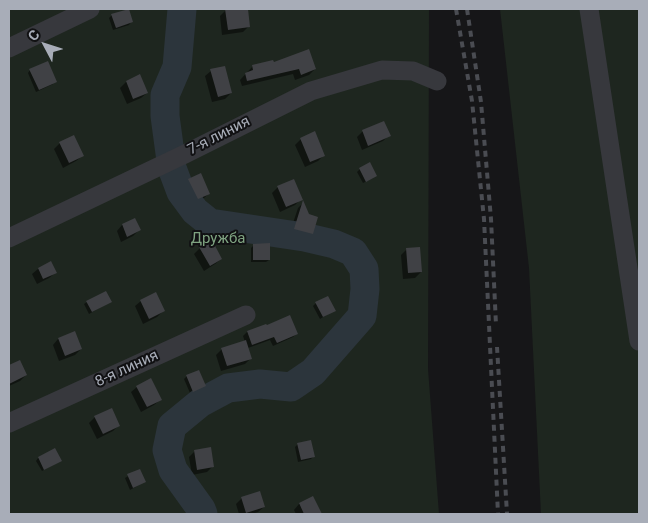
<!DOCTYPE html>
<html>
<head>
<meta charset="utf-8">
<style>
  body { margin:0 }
  #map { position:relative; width:648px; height:523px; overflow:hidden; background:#161618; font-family:Roboto,sans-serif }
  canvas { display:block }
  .frame { position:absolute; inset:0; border:10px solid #a8adb8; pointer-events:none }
  .north { position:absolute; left:20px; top:20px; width:50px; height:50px; -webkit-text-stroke:4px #111113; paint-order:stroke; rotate:310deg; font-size:14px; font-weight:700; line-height:20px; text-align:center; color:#a8adb8 }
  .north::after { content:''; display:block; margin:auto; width:18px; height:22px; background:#a8adb8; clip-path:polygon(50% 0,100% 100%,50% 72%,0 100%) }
</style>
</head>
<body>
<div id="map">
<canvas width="648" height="523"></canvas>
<div class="frame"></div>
<div class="north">С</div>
</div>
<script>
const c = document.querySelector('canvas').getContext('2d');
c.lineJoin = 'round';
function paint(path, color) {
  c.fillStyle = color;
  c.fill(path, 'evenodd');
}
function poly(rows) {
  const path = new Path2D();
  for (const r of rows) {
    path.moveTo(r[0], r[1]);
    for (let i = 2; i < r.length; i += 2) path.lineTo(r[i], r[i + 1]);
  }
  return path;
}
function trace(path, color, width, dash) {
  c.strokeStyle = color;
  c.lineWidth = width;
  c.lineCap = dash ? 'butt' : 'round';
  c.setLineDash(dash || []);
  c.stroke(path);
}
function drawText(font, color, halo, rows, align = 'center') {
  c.font = font + ' Roboto,sans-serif';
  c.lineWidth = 4;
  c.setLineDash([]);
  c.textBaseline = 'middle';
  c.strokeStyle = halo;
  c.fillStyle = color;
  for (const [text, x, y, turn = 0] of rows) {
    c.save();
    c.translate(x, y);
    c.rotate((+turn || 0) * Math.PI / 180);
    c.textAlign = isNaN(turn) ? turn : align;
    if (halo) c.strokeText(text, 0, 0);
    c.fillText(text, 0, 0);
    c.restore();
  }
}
const green = poly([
  [9,9,429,9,428,369,439,514,9,514],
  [500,9,639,9,639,514,541,514,529,268]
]);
const shadow = poly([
  [247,9,249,26,243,32,222,35,220,16,226,10],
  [112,15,131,22,129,25,113,30,109,18],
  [273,64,315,69,309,75,295,80,293,74,242,86,240,80,253,66],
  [30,70,53,84,36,92,28,73],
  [211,71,231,93,225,99,212,102,205,76],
  [140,76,147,93,141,98,127,104,120,88,126,82],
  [384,123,389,135,383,141,362,150,357,137,362,132],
  [301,139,324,155,318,161,305,167,295,145],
  [60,143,82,156,76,161,63,168,54,149],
  [360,169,373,178,363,183,357,172],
  [189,180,209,193,203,199,192,204,183,185],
  [278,187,301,199,295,205,280,212,272,193],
  [303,203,308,216,317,218,312,234,306,240,289,235,298,208],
  [135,220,139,230,133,236,121,242,117,231,122,225],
  [211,242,221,259,215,264,204,271,194,254,200,248],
  [254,245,269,260,266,262,251,262,251,248],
  [407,249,421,272,415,278,403,279,401,255],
  [38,269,55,273,49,278,37,284,32,274],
  [141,301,163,311,157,317,143,324,135,306],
  [87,302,110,302,89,314,84,304],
  [316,303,334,310,320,319,313,306],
  [265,326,297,333,293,337,273,346,270,340,248,348,251,358,245,364,221,371,216,355,222,349,245,342,243,336,247,332],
  [74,333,81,349,75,355,59,361,53,345,58,339],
  [19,361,26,375,20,381,9,386,9,366],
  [187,376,205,386,190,393,184,379],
  [137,387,160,400,154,405,141,412,131,392],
  [95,417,119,425,113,431,97,439,89,423],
  [298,444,313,457,311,459,298,462,295,447],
  [195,451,213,466,207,472,192,475,189,457],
  [38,458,57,463,42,471,36,461],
  [139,470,144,482,130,490,125,478],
  [242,498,264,507,258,512,252,514,239,514,236,504],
  [313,498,321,514,296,514,294,510,299,504]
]);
const river = poly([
  [182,9,177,67,165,95,165,116,172,168,181,192,195,211,210,223,304,237,334,244,353,252,364,269,365,289,362,316,313,372,291,387,260,384,228,388,200,403,172,426,167,450,173,470,201,509,203,514]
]);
const building = poly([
  [129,9,133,22,116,28,111,14],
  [225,9,248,9,250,27,228,30],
  [309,49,316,69,301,75,299,69,247,81,245,73,253,70,252,65,273,60,274,62],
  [48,61,57,82,39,90,29,69],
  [225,66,232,93,218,97,210,69],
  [140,74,148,93,133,99,126,81],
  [384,121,391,136,368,146,362,130],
  [315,131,325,156,310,162,300,138],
  [74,135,84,156,69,163,59,142],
  [370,162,377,176,366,182,359,168],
  [201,173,210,194,198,199,188,179],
  [294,179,303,200,286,207,277,186],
  [303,200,309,214,318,217,313,234,294,229],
  [135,218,141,230,127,237,122,224],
  [212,240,222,259,210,266,199,247],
  [270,243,270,260,253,260,253,244],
  [420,247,422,272,408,273,406,248],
  [51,261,57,273,43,279,38,268],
  [106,291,112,302,92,312,86,301],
  [156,292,165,311,149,319,140,300],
  [328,296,336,311,323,317,315,302],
  [290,315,298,334,277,343,274,337,252,345,247,331,266,324,267,325],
  [75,331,82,349,65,356,58,338],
  [246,340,252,359,227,366,221,348],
  [20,360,27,375,9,384,9,365],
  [199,370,206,386,193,392,186,375],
  [151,378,162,400,147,407,136,386],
  [112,408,120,426,103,434,94,416],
  [311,440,315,457,301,460,297,443],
  [211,447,214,467,197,470,194,450],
  [55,448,62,461,44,470,38,457],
  [140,469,146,482,133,488,127,474],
  [260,491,265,507,246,513,241,497],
  [313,496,322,514,304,514,299,503]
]);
const minor = poly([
  [589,9,639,341],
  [9,48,90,9],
  [9,238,185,154,311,91,382,70,413,71,437,81],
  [9,423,246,315]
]);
const rail = poly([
  [456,9,472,101,484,219,498,514],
  [467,9,481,102,491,219,496,325],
  [497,347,507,514]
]);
const streetNames = [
  ["7-я линия",219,136,-27],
  ["8-я линия",127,369,-25]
];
const parkNames = [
  ["Дружба",218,239]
];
paint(green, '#1e261f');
paint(shadow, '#0007');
trace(river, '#2c353c', 29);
paint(building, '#404145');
trace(minor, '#37383d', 19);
trace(rail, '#4a4c52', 4, [6, 5]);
drawText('15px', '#a8adb8', '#111113', streetNames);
drawText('15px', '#7fa381', '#111113', parkNames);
</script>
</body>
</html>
